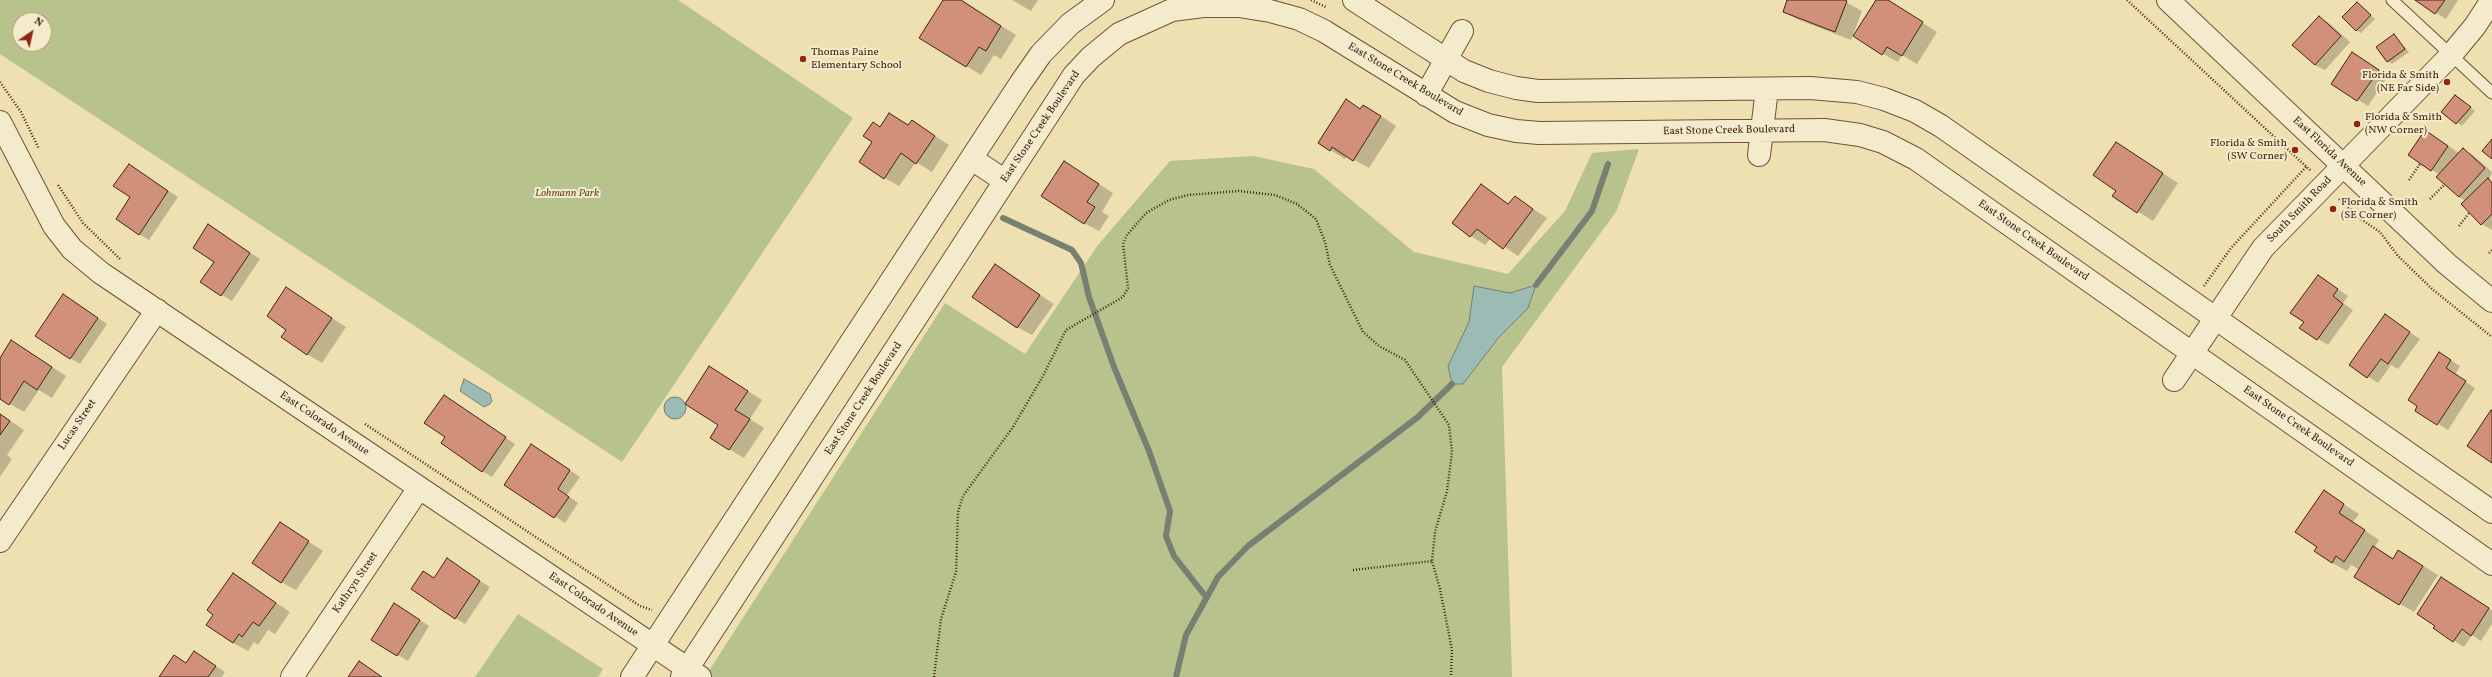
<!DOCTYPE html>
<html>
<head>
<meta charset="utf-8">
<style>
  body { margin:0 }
  #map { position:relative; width:2492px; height:677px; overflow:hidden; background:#eee0b0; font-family:Vollkorn,serif }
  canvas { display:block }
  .north { position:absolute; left:12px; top:12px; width:40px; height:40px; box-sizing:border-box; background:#f4ebcc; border:1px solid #ae9b81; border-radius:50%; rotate:34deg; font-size:11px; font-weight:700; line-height:16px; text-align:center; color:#442411 }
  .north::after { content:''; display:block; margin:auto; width:14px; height:18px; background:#8f2418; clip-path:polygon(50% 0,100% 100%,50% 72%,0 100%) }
</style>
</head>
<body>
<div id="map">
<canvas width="2492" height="677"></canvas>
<div class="north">N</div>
</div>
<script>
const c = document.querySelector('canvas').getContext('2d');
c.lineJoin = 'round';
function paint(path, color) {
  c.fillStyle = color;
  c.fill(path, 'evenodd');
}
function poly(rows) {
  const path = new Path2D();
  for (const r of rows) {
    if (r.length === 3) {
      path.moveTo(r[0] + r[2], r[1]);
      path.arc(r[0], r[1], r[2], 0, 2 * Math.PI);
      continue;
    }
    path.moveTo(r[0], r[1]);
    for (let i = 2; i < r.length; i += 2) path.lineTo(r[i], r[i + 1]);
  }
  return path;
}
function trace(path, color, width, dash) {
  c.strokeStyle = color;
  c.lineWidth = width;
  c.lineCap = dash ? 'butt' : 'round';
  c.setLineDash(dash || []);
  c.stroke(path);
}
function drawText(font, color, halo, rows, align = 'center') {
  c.font = font + ' Vollkorn,serif';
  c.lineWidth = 4;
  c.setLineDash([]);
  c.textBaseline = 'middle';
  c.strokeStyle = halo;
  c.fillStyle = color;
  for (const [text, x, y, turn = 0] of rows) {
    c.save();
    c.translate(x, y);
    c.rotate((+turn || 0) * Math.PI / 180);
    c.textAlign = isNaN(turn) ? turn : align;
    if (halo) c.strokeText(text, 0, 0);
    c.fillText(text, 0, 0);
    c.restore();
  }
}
const green = poly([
  [0,0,678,0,853,118,622,462,0,54],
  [20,20,44,20,44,44,20,44],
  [1639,149,1616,212,1502,367,1512,677,705,677,945,303,1025,354,1098,245,1170,161,1253,156,1314,169,1414,252,1508,274,1565,211,1592,153],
  [518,614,603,669,598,677,475,677]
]);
const water = poly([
  [1536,285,1528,308,1499,337,1463,384,1452,384,1448,366,1469,322,1474,286,1510,293,1536,285],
  [464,379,490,394,492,401,490,404,484,407,460,391,464,379],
  [675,408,11]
]);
const shadow = poly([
  [944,0,960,0,1016,35,1001,59,994,55,981,75,921,38],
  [1012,0,1038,0,1031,11],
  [1788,0,1842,0,1862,11,1851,40,1799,20,1784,12],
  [1877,0,1886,0,1937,32,1917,64,1902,55,1898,62,1883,54],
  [2417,0,2458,0,2446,19],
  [2357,3,2375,19,2361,33,2356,30],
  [2319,17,2329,23,2350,42,2325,70,2315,65],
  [2394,35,2409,52,2392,64,2388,61],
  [2353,53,2388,76,2368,106,2332,83],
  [2456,96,2475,111,2462,126,2443,112],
  [1346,100,1361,109,1378,114,1396,126,1369,168,1347,156,1345,159,1319,143],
  [890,114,909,126,912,121,949,145,932,172,916,162,899,186,885,178,873,142],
  [2435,137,2459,153,2463,149,2473,155,2492,172,2489,180,2492,182,2492,230,2482,224,2463,204,2466,201,2459,197,2440,175,2409,155],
  [2116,143,2178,183,2153,221,2114,196,2118,190],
  [1064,162,1113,193,1102,212,1109,216,1099,231,1084,223],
  [129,165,178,197,149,240,139,234,132,197],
  [1481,186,1509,204,1515,197,1547,218,1518,256,1491,238,1485,245,1471,236],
  [218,232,260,259,232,301,201,282,215,262],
  [995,265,1054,304,1032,335,1017,327],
  [2318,276,2348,296,2343,303,2353,310,2328,345,2301,328,2305,322],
  [286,289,346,327,322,363,307,354,288,329],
  [73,301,107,324,80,364,70,358],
  [2385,316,2420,339,2398,369,2391,365,2378,383,2350,365],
  [26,350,66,376,52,398,39,390,24,412,0,398,0,359],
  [2449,359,2460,366,2455,375,2475,388,2448,430,2416,410],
  [724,376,762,400,750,419,764,428,744,458,711,438,719,425],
  [444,396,515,444,492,477,482,471],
  [0,414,24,430,7,455,12,459,0,477],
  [541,451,580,477,567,495,578,503,565,523,505,484],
  [2324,492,2359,514,2353,522,2379,540,2374,548,2394,560,2414,560,2438,575,2414,612,2400,604,2360,570,2351,565,2347,571,2332,563,2318,546],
  [280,523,323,551,296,590,281,582],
  [456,566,490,587,465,624,455,618,435,578],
  [234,574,290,612,275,634,268,630,258,645,254,642,248,651,233,643,215,615],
  [2441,578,2492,610,2492,624,2481,641,2472,635,2464,647,2434,628],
  [405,610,429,626,408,661,373,640],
  [194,652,225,672,222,677,161,677,187,663]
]);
const stream = poly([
  [1003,218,1072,250,1081,263,1089,297,1114,367,1149,451,1170,511,1166,536,1174,556,1206,597],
  [1536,285,1592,211,1608,164],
  [1176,677,1186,635,1218,577,1248,546,1418,417,1452,384]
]);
const building = poly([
  [943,0,961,0,1001,26,986,51,979,47,966,67,919,38,943,0],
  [1787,0,1845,0,1847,1,1835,32,1783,12,1787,0],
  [1876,0,1888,0,1923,22,1902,56,1887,47,1882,55,1853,36,1876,0],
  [2415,0,2445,0,2435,14,2415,0],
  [2357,2,2371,15,2356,31,2342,17,2357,2],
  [2319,16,2341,36,2315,65,2292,45,2319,16],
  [2394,34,2405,49,2387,62,2376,47,2394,34],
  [2352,52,2379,70,2357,101,2331,84,2352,52],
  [2455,95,2471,107,2456,124,2441,112,2455,95],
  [1346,99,1360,109,1363,105,1381,116,1353,161,1332,147,1330,151,1318,143,1346,99],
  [889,113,908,125,912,120,935,136,916,164,901,153,884,179,859,162,872,142,863,136,873,122,880,127,889,113],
  [2425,130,2448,146,2431,171,2408,155,2425,130],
  [2492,139,2492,159,2482,151,2492,139],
  [2116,142,2163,173,2137,213,2112,196,2116,191,2093,175,2116,142],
  [2463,148,2485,168,2459,197,2436,177,2463,148],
  [1064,161,1099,184,1087,202,1095,207,1084,224,1041,196,1064,161],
  [129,164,168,191,139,235,116,219,130,197,113,186,129,164],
  [2488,178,2492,183,2492,214,2481,225,2461,204,2488,178],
  [1481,184,1508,204,1515,196,1533,209,1503,249,1477,229,1470,237,1452,223,1481,184],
  [208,224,250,253,221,296,200,282,214,262,193,248,208,224],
  [995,264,1040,295,1017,328,972,297,995,264],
  [2318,275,2338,289,2333,296,2343,304,2317,340,2299,328,2304,322,2290,313,2318,275],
  [286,287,332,318,307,355,281,337,286,330,267,316,286,287],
  [63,294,98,318,70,359,35,336,63,294],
  [2385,314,2410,332,2388,364,2381,359,2367,378,2349,365,2385,314],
  [11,340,52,367,37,390,24,381,9,405,0,399,0,358,11,340],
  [2439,352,2451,360,2446,368,2466,381,2437,425,2415,411,2417,406,2408,400,2439,352],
  [709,366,748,391,735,410,750,419,729,450,710,438,718,425,685,404,709,366],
  [444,395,506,437,482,472,441,443,445,437,424,423,444,395],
  [2491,410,2492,411,2492,463,2467,446,2491,410],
  [0,414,10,421,0,435,0,414],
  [531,444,570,470,558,489,569,497,554,518,504,485,531,444],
  [2324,490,2344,504,2339,513,2365,530,2344,562,2336,556,2332,563,2314,551,2317,547,2295,532,2324,490],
  [280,522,309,541,281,583,252,563,280,522],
  [2373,546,2393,559,2398,550,2423,566,2399,605,2354,577,2373,546],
  [447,558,480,581,455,619,411,589,423,571,434,578,447,558],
  [233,573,276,603,259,626,253,622,242,637,239,634,233,643,206,625,213,615,207,610,233,573],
  [2441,577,2489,608,2471,636,2462,629,2453,642,2433,628,2435,626,2417,614,2441,577],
  [394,603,420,620,397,656,371,640,394,603],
  [194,651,216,666,208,677,159,677,174,655,186,663,194,651],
  [359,661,382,677,348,677,359,661]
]);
const path = poly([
  [1311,0,1326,7],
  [2127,0,2311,171],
  [0,82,21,112,39,149],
  [2409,180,2420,164],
  [58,185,83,223,120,259],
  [2339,199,2362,220,2380,232,2398,256,2432,289,2492,337],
  [2430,199,2444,185],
  [2459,226,2469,213],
  [2489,253,2492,250],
  [2204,286,2231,248,2306,167],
  [365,424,640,606,652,610],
  [1353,570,1432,561],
  [934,677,941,619,956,572,958,512,963,496,1013,427,1043,376,1066,330,1123,297,1128,288,1123,244,1127,235,1146,213,1169,200,1188,195,1239,191,1275,195,1297,204,1316,219,1325,242,1330,265,1363,332,1379,346,1405,360,1449,425,1452,452,1447,491,1435,532,1432,561,1440,589,1452,650,1451,677]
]);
const service = poly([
  [2392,0,2492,93]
]);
const minor = poly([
  [1354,0,1464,71,1489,81,1516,88,1538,91,1810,88,1857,92,1884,99,1915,111,1941,126,2492,512],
  [1426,95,1462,31],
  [0,122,54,226,72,249,101,273,700,677],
  [1759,155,1767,89],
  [972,159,1005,181],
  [2174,380,2263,248,2451,55,2475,26,2492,0],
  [0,541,157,310],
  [292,677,419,488],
  [632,677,1020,84,1041,54,1070,24,1103,0],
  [682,677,1074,75,1091,57,1119,34,1172,10,1203,6,1239,6,1270,11,1299,19,1324,31,1455,112,1488,125,1516,131,1539,133,1824,130,1860,135,1883,142,1916,159,2492,564]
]);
const tertiary = poly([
  [2168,0,2447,264,2492,301]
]);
const markers = [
  [803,59,4,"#8f2418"],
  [2447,82,4,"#8f2418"],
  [2357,124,4,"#8f2418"],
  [2295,150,4,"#8f2418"],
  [2333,209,4,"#8f2418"]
];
const poiNames = [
  ["Thomas Paine",811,53],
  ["Elementary School",811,66],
  ["Florida & Smith",2439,76,"right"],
  ["(NE Far Side)",2439,89,"right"],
  ["Florida & Smith",2365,118],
  ["(NW Corner)",2365,131],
  ["Florida & Smith",2287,144,"right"],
  ["(SW Corner)",2287,157,"right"],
  ["Florida & Smith",2341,203],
  ["(SE Corner)",2341,216]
];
const streetNames = [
  ["East Stone Creek Boulevard",1405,80,31],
  ["East Stone Creek Boulevard",1041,127,-56],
  ["East Stone Creek Boulevard",1729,131,-1],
  ["East Florida Avenue",2329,152,43],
  ["South Smith Road",2300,210,-46],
  ["East Stone Creek Boulevard",2033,241,35],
  ["East Stone Creek Boulevard",864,399,-57],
  ["East Colorado Avenue",324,424,34],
  ["Lucas Street",78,425,-56],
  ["East Stone Creek Boulevard",2298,427,35],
  ["Kathryn Street",356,583,-56],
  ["East Colorado Avenue",593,605,34]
];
const parkNames = [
  ["Lohmann Park",567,194]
];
paint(green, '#b8c28c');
paint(water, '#9dbbb5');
trace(water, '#797f73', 1);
paint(shadow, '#0003');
trace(stream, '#797f73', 6);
paint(building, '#d0907a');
trace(building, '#442411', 1);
trace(service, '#6e5339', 13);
trace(minor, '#6e5339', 24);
trace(tertiary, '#6e5339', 24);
trace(path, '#442411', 2.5, [1, 2]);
trace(service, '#f4ebcc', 11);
trace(minor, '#f4ebcc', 22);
trace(tertiary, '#f4ebcc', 22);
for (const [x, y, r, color] of markers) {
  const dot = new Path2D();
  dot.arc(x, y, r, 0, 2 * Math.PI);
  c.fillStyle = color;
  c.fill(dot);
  trace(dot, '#f4ebcc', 1.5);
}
drawText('11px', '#442411', '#f4ebcc', poiNames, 'left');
drawText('11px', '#442411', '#f4ebcc', streetNames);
drawText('italic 11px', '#614c30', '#f4ebcc', parkNames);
</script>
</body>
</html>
